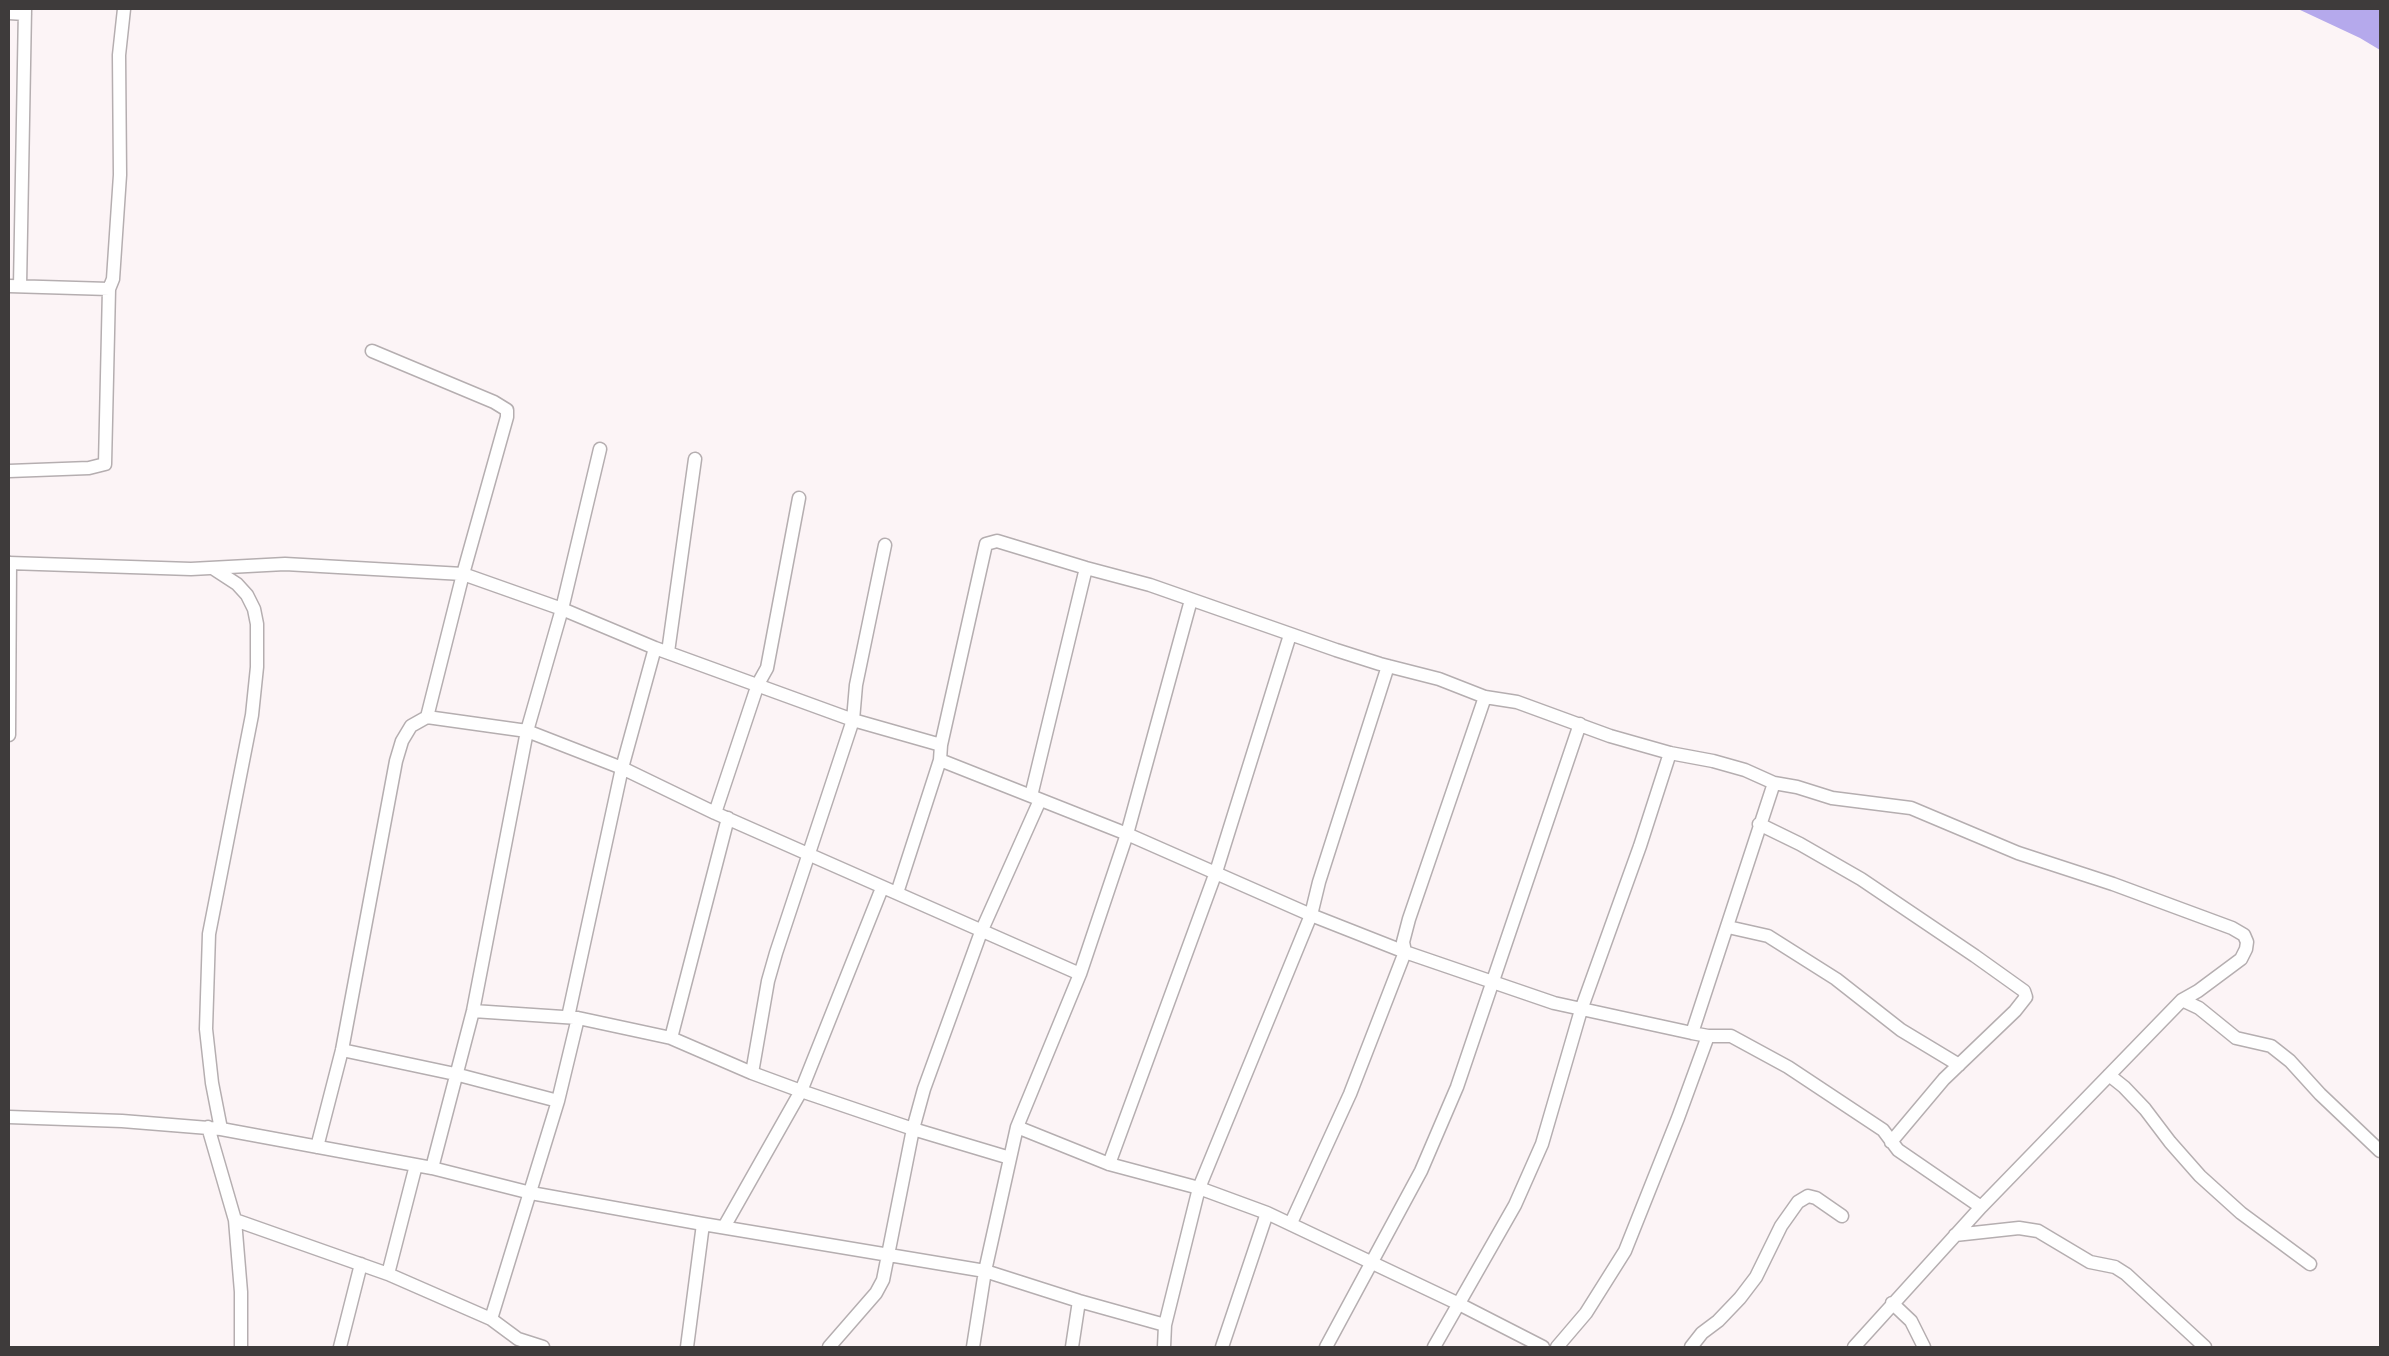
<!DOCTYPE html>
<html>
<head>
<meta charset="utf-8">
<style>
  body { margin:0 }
  #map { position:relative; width:2389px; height:1356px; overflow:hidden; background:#fcf4f6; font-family:Rubik,sans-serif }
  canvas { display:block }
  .frame { position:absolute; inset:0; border:10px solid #3e3b3b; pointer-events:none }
</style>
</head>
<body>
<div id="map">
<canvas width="2389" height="1356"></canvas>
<div class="frame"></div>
</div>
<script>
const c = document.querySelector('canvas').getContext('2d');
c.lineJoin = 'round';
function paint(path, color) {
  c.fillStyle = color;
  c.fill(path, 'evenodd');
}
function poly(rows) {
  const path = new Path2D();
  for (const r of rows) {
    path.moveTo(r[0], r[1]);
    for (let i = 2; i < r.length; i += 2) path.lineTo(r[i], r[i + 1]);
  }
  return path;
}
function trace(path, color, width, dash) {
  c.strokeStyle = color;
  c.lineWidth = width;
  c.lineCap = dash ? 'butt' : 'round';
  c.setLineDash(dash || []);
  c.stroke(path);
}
const water = poly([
  [2298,9,2380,10,2380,50,2360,38]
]);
const minor = poly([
  [9,13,25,14],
  [9,286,109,289,113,279,120,175,119,55,124,9],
  [20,286,25,9],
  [372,351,494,402,507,410,507,417,463,574,427,717],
  [9,471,89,468,105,464,109,289],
  [9,563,191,569,285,564,463,574,562,609,655,648,853,720,941,745],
  [214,569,237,584,247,595,254,609,257,624,257,667,252,715,209,934,206,1029,212,1083,221,1129],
  [668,652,695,459],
  [9,735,10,563],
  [940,760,1127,834,1311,915,1405,952,1554,1003,1692,1033,1708,1036,1731,1036,1788,1067,1883,1130,1898,1150,1981,1207],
  [1031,796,1086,568],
  [715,813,758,684,767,668,799,498],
  [1759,824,1800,844,1861,879,1975,956,2024,991,2026,997,2015,1011,1944,1079,1891,1142],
  [897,893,940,760,941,745,986,544,997,541,1086,568,1150,585,1336,650,1380,664,1439,679,1485,697,1517,702,1610,736,1670,753,1713,761,1745,770,1774,783,1797,787,1832,798,1911,808,2018,853,2113,884,2232,928,2244,935,2247,942,2246,949,2241,959,2198,991,2182,1000,1981,1207,1854,1347],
  [1728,927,1768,936,1836,979,1901,1030,1959,1065],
  [2182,1000,2199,1008,2236,1038,2271,1046,2290,1061,2320,1094,2380,1151],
  [473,1011,578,1018,671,1038,752,1073,801,1091,913,1129,1010,1158],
  [568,1017,622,768,655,648],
  [1692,1033,1774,783],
  [671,1038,728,818],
  [342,1050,455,1074,558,1101],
  [752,1073,768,981,776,953,853,720,856,685,885,545],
  [2109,1075,2124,1087,2145,1109,2170,1142,2200,1176,2241,1213,2310,1264],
  [9,1117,122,1121,221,1129,432,1168,531,1193,703,1224,985,1271,1079,1301,1165,1325],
  [208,1127,235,1220,241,1292,241,1347],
  [1017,1127,1109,1164,1199,1188,1267,1213,1459,1304,1543,1347],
  [317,1147,342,1050,396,761,402,741,411,726,427,717,527,731,622,768,715,813,1080,974],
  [1109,1164,1216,872,1290,635],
  [432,1168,473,1011,527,731,562,609,600,449],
  [235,1220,388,1274,491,1319,518,1339,543,1347],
  [1291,1223,1350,1094,1405,952,1403,942,1409,919,1485,697],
  [724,1227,801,1091,882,888],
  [1955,1235,2019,1228,2038,1231,2090,1262,2115,1267,2126,1274,2205,1347],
  [388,1274,416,1165],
  [1892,1303,1911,1321,1924,1347],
  [491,1319,558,1101,578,1018],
  [340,1347,361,1264],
  [687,1347,703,1224],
  [829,1347,876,1293,883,1280,913,1129,924,1089,981,932,1040,800],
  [973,1347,985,1271,1017,1127,1080,974,1127,834,1191,600],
  [1072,1347,1079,1301],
  [1164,1347,1165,1325,1199,1188,1311,915,1319,882,1388,666],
  [1222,1347,1267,1213],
  [1326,1347,1421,1171,1457,1087,1580,724],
  [1434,1347,1515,1205,1542,1144,1581,1010,1640,846,1670,753],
  [1557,1347,1586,1313,1625,1251,1678,1118,1708,1036],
  [1691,1347,1702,1333,1718,1321,1740,1298,1756,1277,1781,1226,1798,1202,1808,1196,1816,1198,1842,1216]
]);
paint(water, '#b5a9ec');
trace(minor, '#b5aeb0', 15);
trace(minor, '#fff', 12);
</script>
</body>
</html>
